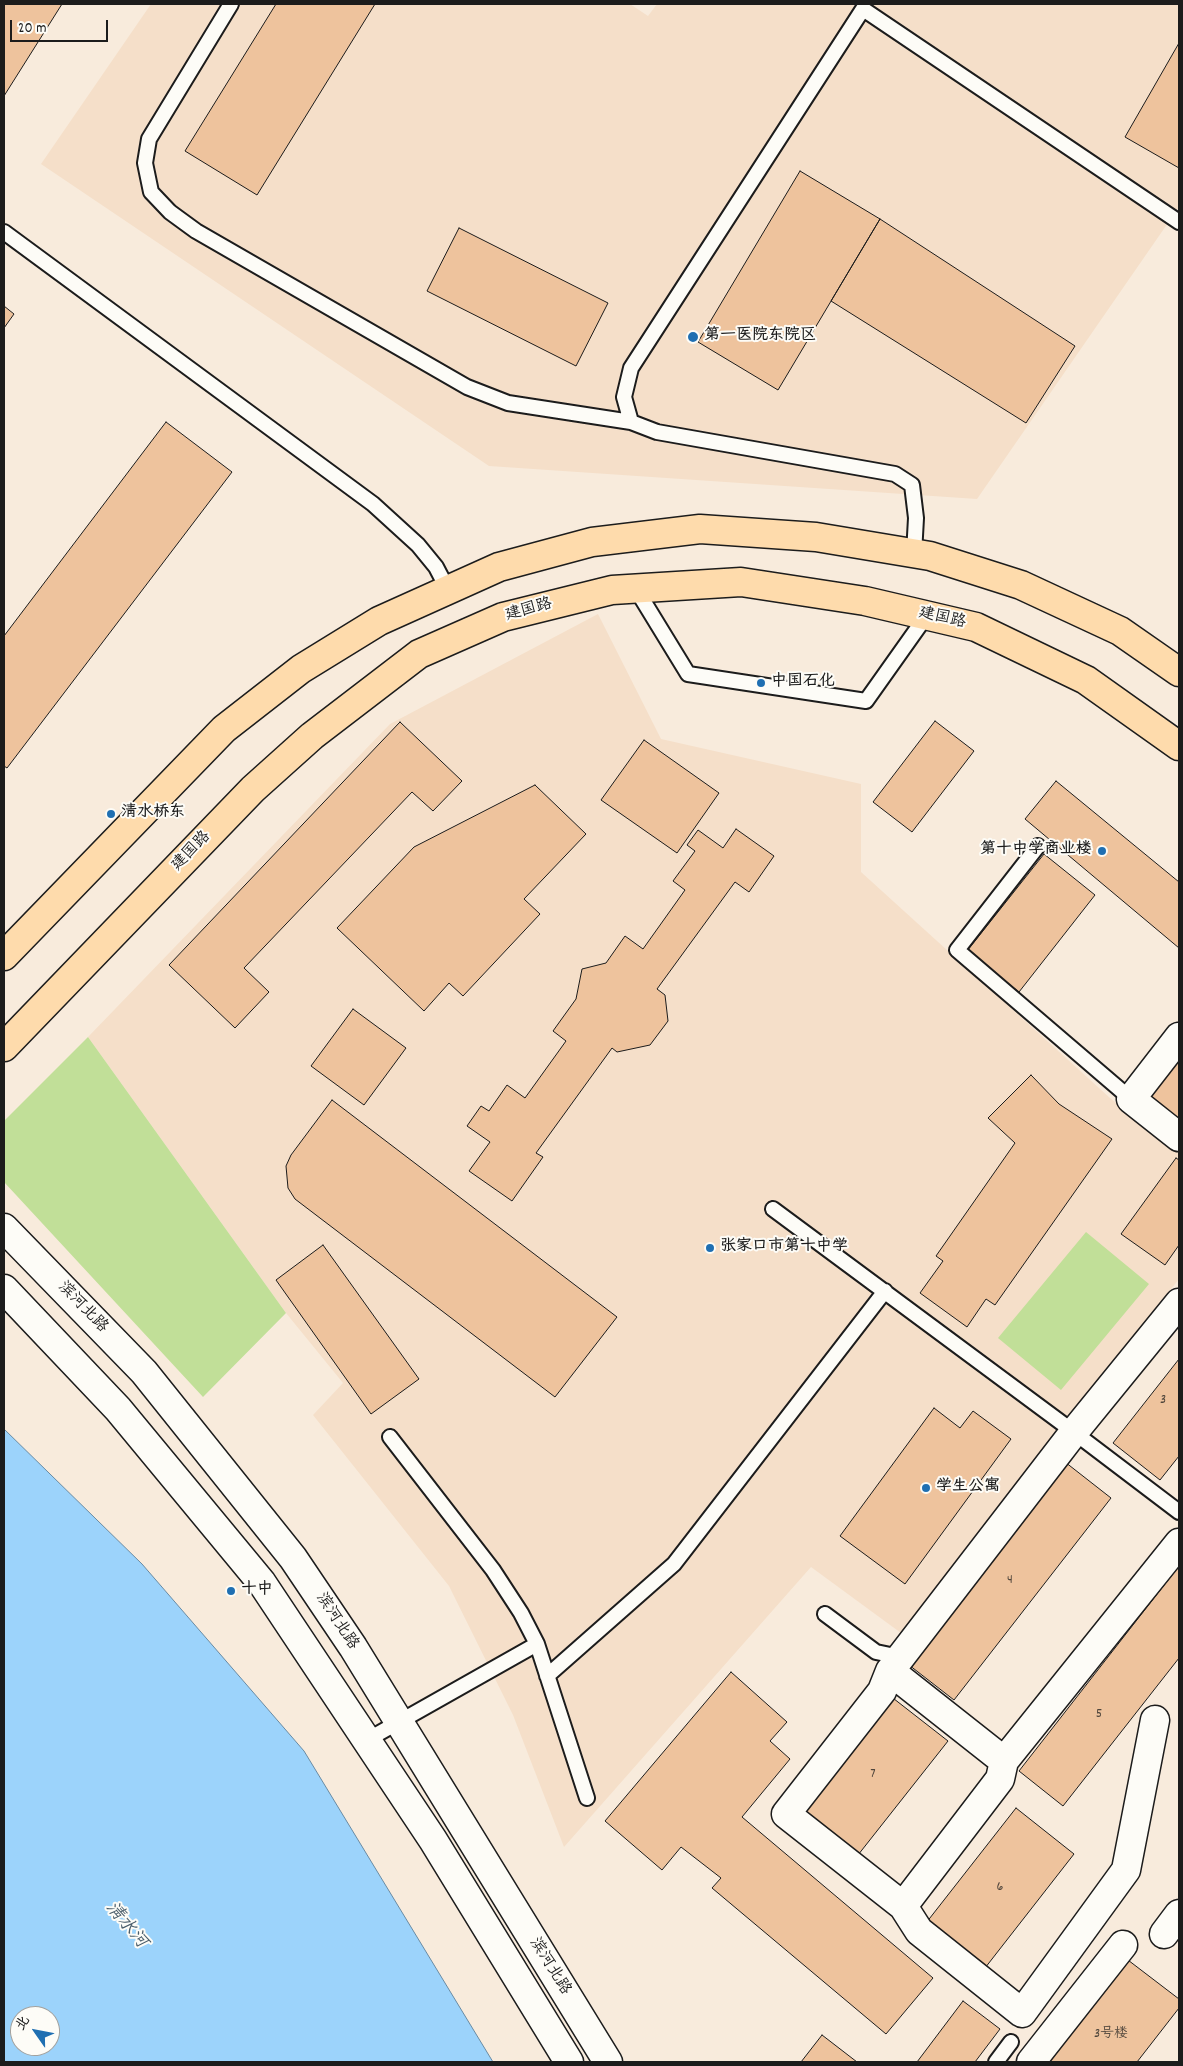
<!DOCTYPE html>
<html>
<head>
<meta charset="utf-8">
<style>
  body { margin:0 }
  #map { position:relative; width:1183px; height:2066px; overflow:hidden; background:#f8ebdc; font-family:Dekko,"LXGW WenKai TC",sans-serif }
  canvas { display:block }
  .frame { position:absolute; inset:0; border:5px solid #1c1c1c; pointer-events:none }
  .north { position:absolute; left:10px; top:2006px; width:50px; height:50px; box-sizing:border-box; background:#fdfcf7; border:1px solid #a3a29f; border-radius:50%; rotate:303deg; font-size:14px; font-weight:700; line-height:20px; text-align:center; color:#1c1c1c }
  .north::after { content:''; display:block; margin:auto; width:18px; height:22px; background:#1f6fb2; clip-path:polygon(50% 0,100% 100%,50% 72%,0 100%) }
  .scale { position:absolute; left:10px; top:20px; width:98px; height:22px; box-sizing:border-box; border:2px solid #1c1c1c; border-top:0; padding-left:6px; font-size:15px; line-height:18px; white-space:nowrap; color:#1c1c1c; -webkit-text-stroke:4px #fdfcf7; paint-order:stroke }
</style>
</head>
<body>
<div id="map">
<canvas width="1183" height="2066"></canvas>
<div class="frame"></div>
<div class="north">北</div>
<div class="scale">20 m</div>
</div>
<script>
const c = document.querySelector('canvas').getContext('2d');
c.lineJoin = 'round';
function paint(path, color) {
  c.fillStyle = color;
  c.fill(path, 'evenodd');
}
function poly(rows) {
  const path = new Path2D();
  for (const r of rows) {
    path.moveTo(r[0], r[1]);
    for (let i = 2; i < r.length; i += 2) path.lineTo(r[i], r[i + 1]);
  }
  return path;
}
function trace(path, color, width, dash) {
  c.strokeStyle = color;
  c.lineWidth = width;
  c.lineCap = dash ? 'butt' : 'round';
  c.setLineDash(dash || []);
  c.stroke(path);
}
function drawText(font, color, halo, rows, align = 'center') {
  c.font = font + ' Dekko,"LXGW WenKai TC",sans-serif';
  c.lineWidth = 4;
  c.setLineDash([]);
  c.textBaseline = 'middle';
  c.strokeStyle = halo;
  c.fillStyle = color;
  for (const [text, x, y, turn = 0] of rows) {
    c.save();
    c.translate(x, y);
    c.rotate((+turn || 0) * Math.PI / 180);
    c.textAlign = isNaN(turn) ? turn : align;
    if (halo) c.strokeText(text, 0, 0);
    c.fillText(text, 0, 0);
    c.restore();
  }
}
const built = poly([
  [151,4,630,4,648,16,657,4,1179,4,1179,207,977,499,489,466,41,164],
  [598,614,661,739,861,784,861,872,1110,1098,1179,1152,1179,1279,1056,1433,901,1633,811,1567,564,1847,513,1715,449,1586,313,1415,343,1383,286,1313,88,1037,390,724]
]);
const green = poly([
  [88,1037,286,1313,203,1397,4,1182,4,1121],
  [1086,1232,1149,1284,1061,1390,998,1338]
]);
const water = poly([
  [4,1429,142,1564,304,1751,493,2062,4,2062,4,1429],
  [20,2016,50,2016,50,2046,20,2046,20,2016]
]);
const building = poly([
  [4,4,62,4,4,96,4,4],
  [276,4,375,4,257,195,185,151,276,4],
  [1179,43,1179,168,1125,137,1179,43],
  [800,171,880,219,778,390,698,342,800,171],
  [880,219,1075,346,1026,423,831,301,880,219],
  [459,228,608,303,576,366,427,291,459,228],
  [4,306,14,314,4,328,4,306],
  [166,422,232,472,7,768,4,766,4,636,166,422],
  [935,721,974,751,912,832,873,802,935,721],
  [400,722,462,781,433,811,412,792,244,968,269,992,235,1028,169,965,400,722],
  [644,740,719,793,677,853,601,800,644,740],
  [1056,781,1179,882,1179,948,1025,819,1056,781],
  [535,785,586,834,524,899,540,914,463,996,449,983,424,1011,337,928,414,847,535,785],
  [736,829,774,856,749,892,735,882,657,989,665,995,668,1021,650,1045,617,1052,612,1048,536,1153,543,1157,512,1201,469,1171,490,1142,467,1126,481,1106,489,1111,507,1085,525,1098,566,1041,553,1031,576,999,582,969,606,963,625,936,643,949,685,890,673,881,695,851,687,845,698,830,723,848,736,829],
  [1044,854,1095,895,1019,992,967,951,1044,854],
  [353,1009,406,1048,364,1105,311,1066,353,1009],
  [1179,1054,1179,1127,1144,1099,1179,1054],
  [1031,1075,1059,1104,1112,1139,995,1305,986,1299,967,1327,920,1293,943,1261,936,1256,1015,1143,988,1118,1031,1075],
  [332,1100,617,1317,555,1397,295,1199,288,1188,286,1166,291,1155,332,1100],
  [1176,1158,1179,1160,1179,1245,1165,1265,1121,1234,1176,1158],
  [323,1245,419,1379,371,1414,276,1280,323,1245],
  [1179,1359,1179,1456,1160,1480,1113,1443,1179,1359],
  [934,1408,960,1428,973,1411,1011,1439,905,1584,840,1536,934,1408],
  [1065,1462,1111,1498,954,1700,909,1665,1065,1462],
  [1179,1566,1179,1658,1063,1806,1019,1771,1179,1566],
  [731,1672,787,1722,770,1741,790,1759,742,1817,933,1978,886,2034,712,1888,721,1878,681,1847,662,1870,605,1821,731,1672],
  [889,1695,948,1741,858,1855,799,1809,889,1695],
  [1016,1808,1074,1854,985,1968,926,1923,1016,1808],
  [1124,1957,1179,1999,1179,2008,1137,2062,1042,2062,1124,1957],
  [963,2001,1000,2029,975,2062,917,2062,963,2001],
  [822,2035,857,2062,801,2062,822,2035]
]);
const service = poly([
  [231,4,149,139,145,163,151,192,170,212,196,231,467,387,508,403,631,422],
  [4,232,373,504,418,545,436,567,448,590],
  [914,554,916,518,912,485,895,474,657,432,631,422,624,397,631,368,863,9,1179,222],
  [636,589,688,674,866,701,927,615],
  [1038,846,957,950,1131,1099],
  [773,1209,1063,1424,1179,1512],
  [390,1437,493,1570,521,1613,537,1644,587,1798],
  [825,1614,876,1652,900,1657],
  [547,1676,674,1564,885,1291],
  [367,1740,537,1644],
  [996,2062,1011,2042]
]);
const minor = poly([
  [1179,1037,1131,1099,1179,1137],
  [890,1671,1004,1761],
  [1155,1720,1126,1870,1022,2013,919,1931,903,1906,786,1814,882,1691,890,1671,1074,1432,1179,1303],
  [903,1906,1000,1779,1004,1761,1179,1543],
  [1164,1934,1179,1914],
  [1031,2062,1123,1945]
]);
const secondary = poly([
  [4,1228,144,1372,293,1558,353,1647,608,2062],
  [4,1289,118,1409,262,1583,433,1840,569,2062]
]);
const primary = poly([
  [4,956,224,729,301,669,379,621,499,567,592,542,700,529,816,537,930,556,1021,585,1120,631,1179,672],
  [4,1047,253,789,312,736,419,654,503,617,612,590,741,582,865,601,976,627,1086,680,1179,746]
]);
const markers = [
  [693,337,6,"#1f6fb2"],
  [761,683,5,"#1f6fb2"],
  [111,814,5,"#1f6fb2"],
  [1102,851,5,"#1f6fb2"],
  [710,1248,5,"#1f6fb2"],
  [926,1488,5,"#1f6fb2"],
  [231,1591,5,"#1f6fb2"]
];
const numberNames = [
  ["3",1163,1401],
  ["4",1010,1581],
  ["5",1099,1715],
  ["7",873,1775],
  ["6",1000,1888],
  ["3号楼",1111,2035]
];
const poiNames = [
  ["第一医院东院区",704,337],
  ["中国石化",771,683],
  ["清水桥东",121,814],
  ["第十中学商业楼",1092,851,"right"],
  ["张家口市第十中学",720,1248],
  ["学生公寓",936,1488],
  ["十中",241,1591]
];
const streetNames = [
  ["建国路",529,611,-15],
  ["建国路",942,619,13],
  ["建国路",192,852,-46],
  ["滨河北路",82,1308,46],
  ["滨河北路",336,1622,57],
  ["滨河北路",549,1967,58]
];
const waterNames = [
  ["清水河",125,1926,50]
];
paint(built, '#f5dfc9');
paint(green, '#c1df98');
paint(water, '#9cd3fb');
trace(water, '#698aa2', 1);
paint(building, '#eec39d');
trace(building, '#1c1c1c', 1);
trace(service, '#1c1c1c', 18);
trace(minor, '#1c1c1c', 31);
trace(secondary, '#1c1c1c', 31);
trace(primary, '#1c1c1c', 31);
trace(service, '#fdfcf7', 14);
trace(minor, '#fdfcf7', 28);
trace(secondary, '#fdfcf7', 28);
trace(primary, '#fedbac', 28);
for (const [x, y, r, color] of markers) {
  const dot = new Path2D();
  dot.arc(x, y, r, 0, 2 * Math.PI);
  c.fillStyle = color;
  c.fill(dot);
  trace(dot, '#fdfcf7', 2);
}
drawText('14px', '#50463c', null, numberNames);
drawText('bold 16px', '#1c1c1c', '#fdfcf7', poiNames, 'left');
drawText('16px', '#1c1c1c', '#fdfcf7', streetNames);
drawText('italic 18px', '#495c6a', '#fdfcf7', waterNames);
</script>
</body>
</html>
